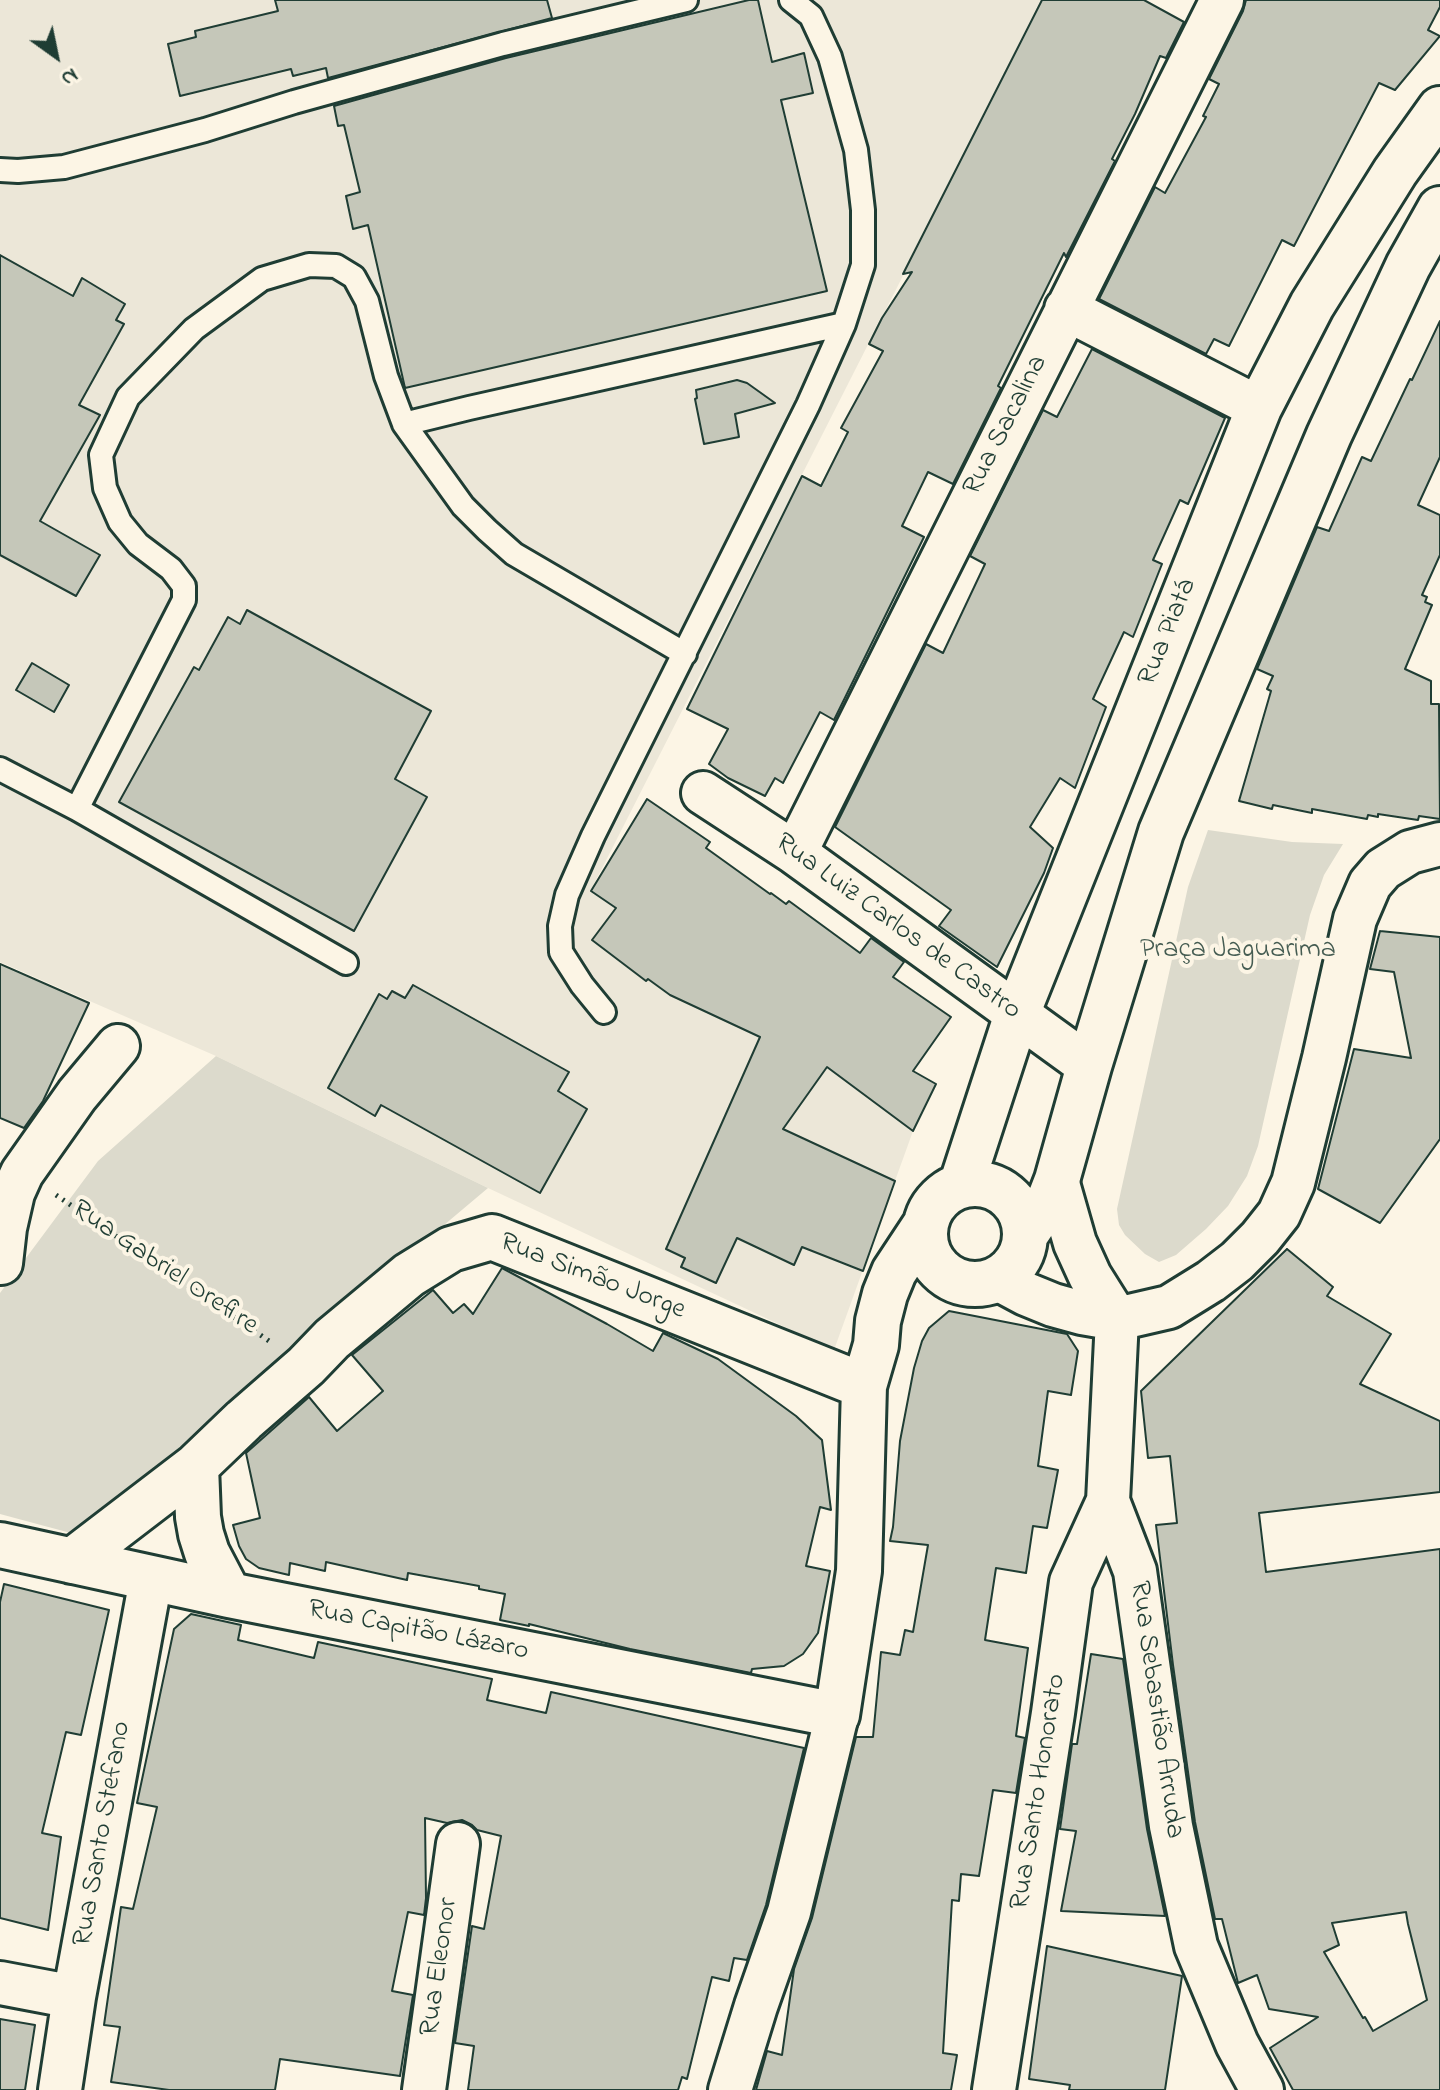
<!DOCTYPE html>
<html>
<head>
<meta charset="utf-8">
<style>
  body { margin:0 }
  #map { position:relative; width:1440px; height:2090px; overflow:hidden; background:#fcf5e5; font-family:"Indie Flower",sans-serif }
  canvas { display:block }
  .north { position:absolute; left:16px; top:16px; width:80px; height:80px; -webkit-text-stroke:6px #fcf5e5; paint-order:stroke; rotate:147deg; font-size:22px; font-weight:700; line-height:32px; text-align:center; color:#1f3d34 }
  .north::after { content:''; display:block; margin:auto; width:28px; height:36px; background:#1f3d34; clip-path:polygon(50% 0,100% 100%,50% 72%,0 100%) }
</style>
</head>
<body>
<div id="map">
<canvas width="1440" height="2090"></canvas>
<div class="north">N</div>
</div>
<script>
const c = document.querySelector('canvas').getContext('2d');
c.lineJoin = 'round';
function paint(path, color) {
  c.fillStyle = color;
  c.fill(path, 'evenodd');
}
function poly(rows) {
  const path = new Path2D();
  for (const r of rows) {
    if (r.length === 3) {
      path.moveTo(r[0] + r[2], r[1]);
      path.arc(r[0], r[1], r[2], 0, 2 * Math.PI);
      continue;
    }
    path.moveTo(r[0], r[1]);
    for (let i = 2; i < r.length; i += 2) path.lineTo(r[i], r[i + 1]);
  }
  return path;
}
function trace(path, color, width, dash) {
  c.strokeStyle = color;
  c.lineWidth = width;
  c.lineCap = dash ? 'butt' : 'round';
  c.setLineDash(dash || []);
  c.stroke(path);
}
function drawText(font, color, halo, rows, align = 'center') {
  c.font = font + ' "Indie Flower",sans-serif';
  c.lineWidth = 8;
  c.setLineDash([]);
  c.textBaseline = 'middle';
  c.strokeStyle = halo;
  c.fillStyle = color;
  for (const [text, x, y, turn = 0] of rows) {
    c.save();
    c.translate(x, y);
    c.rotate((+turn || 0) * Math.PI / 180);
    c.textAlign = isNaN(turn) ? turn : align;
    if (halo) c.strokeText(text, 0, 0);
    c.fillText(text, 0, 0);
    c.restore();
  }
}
const built = poly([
  [0,0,1043,0,591,890,913,1131,834,1350,488,1188,216,1056,0,962]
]);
const green = poly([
  [1208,830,1292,842,1343,844,1324,875,1310,915,1258,1146,1247,1176,1228,1206,1206,1229,1176,1255,1159,1262,1145,1254,1125,1235,1119,1225,1117,1209,1188,887],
  [216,1056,488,1188,336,1316,93,1539,0,1514,0,1293,98,1161]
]);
const building = poly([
  [275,0,547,0,552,18,328,78,326,68,293,76,291,69,180,96,168,44,196,37,195,31,278,11,275,0],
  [749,0,758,0,772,62,804,53,813,93,781,100,827,291,405,388,368,225,353,229,346,196,360,192,344,125,338,126,334,106,506,58,749,0],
  [1042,0,1144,0,1184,22,1166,58,1160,56,1135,114,1112,159,1115,161,1066,257,1064,253,998,386,1001,388,953,484,928,472,902,526,924,537,834,720,820,712,783,783,775,778,765,796,728,778,709,764,728,729,687,709,802,476,821,486,848,432,841,428,883,351,869,344,882,318,912,272,903,274,1042,0],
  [1246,0,1440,0,1440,7,1428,30,1440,36,1395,90,1379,83,1294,246,1282,240,1229,346,1214,339,1206,354,1099,299,1155,187,1165,193,1206,117,1203,116,1219,84,1209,79,1243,11,1246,0],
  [0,255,73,296,82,278,125,304,116,320,124,324,79,405,100,415,40,521,100,555,76,596,0,555,0,255],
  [1440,321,1440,457,1418,505,1440,515,1440,555,1422,595,1427,597,1425,602,1432,605,1405,669,1431,681,1431,704,1439,704,1440,819,1419,816,1418,820,1378,814,1378,817,1368,815,1367,819,1312,809,1312,813,1273,805,1272,809,1239,801,1271,691,1267,689,1273,676,1257,669,1317,527,1329,531,1362,457,1371,461,1410,379,1412,380,1440,321],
  [1092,349,1225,418,1188,504,1180,500,1153,560,1162,564,1133,637,1124,632,1093,699,1106,707,1075,788,1060,778,1030,827,1053,848,1044,873,997,967,939,926,951,910,835,827,926,644,943,653,985,564,970,556,1043,410,1057,417,1092,349],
  [737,380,747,383,775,403,735,414,739,437,704,444,695,399,697,398,696,390,737,380],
  [247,610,431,711,395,779,427,797,354,931,119,802,194,667,199,670,228,617,240,624,247,610],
  [32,663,69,685,54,712,16,690,32,663],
  [647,799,710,842,706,848,770,894,771,893,786,904,789,901,860,953,871,938,904,962,893,977,951,1017,913,1071,936,1084,913,1131,827,1067,783,1129,895,1181,863,1271,802,1247,794,1265,737,1238,716,1283,681,1267,685,1258,666,1249,760,1037,670,995,648,979,646,981,592,940,616,908,591,891,647,799],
  [1380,931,1440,937,1440,1139,1380,1223,1318,1189,1354,1049,1411,1058,1394,972,1370,969,1380,931],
  [0,964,89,1003,43,1101,24,1128,0,1118,0,964],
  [413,985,569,1072,558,1091,587,1109,540,1193,381,1105,375,1116,328,1088,379,994,387,999,392,991,405,998,413,985],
  [1287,1249,1333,1287,1327,1296,1391,1334,1360,1384,1440,1421,1440,1492,1259,1513,1266,1572,1440,1549,1440,2090,1293,2090,1270,2048,1318,2017,1269,2009,1257,1975,1238,1983,1222,1919,1215,1919,1195,1822,1173,1665,1156,1525,1177,1523,1170,1456,1148,1458,1141,1391,1287,1249],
  [1406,1912,1408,1924,1427,2000,1373,2031,1365,2017,1363,2018,1324,1952,1339,1945,1332,1923,1406,1912],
  [502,1268,607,1324,653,1351,663,1333,718,1359,796,1416,822,1440,831,1510,820,1507,806,1566,830,1571,818,1633,803,1654,784,1666,752,1669,751,1673,630,1649,529,1624,529,1626,500,1620,505,1594,479,1589,479,1586,408,1573,407,1580,326,1562,325,1571,290,1563,289,1575,259,1568,246,1559,239,1546,233,1525,260,1518,246,1453,309,1397,337,1431,383,1391,352,1355,433,1290,453,1313,464,1304,473,1314,502,1268],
  [949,1311,1067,1334,1078,1351,1071,1395,1048,1391,1038,1466,1058,1470,1047,1528,1033,1526,1026,1573,996,1568,985,1640,1028,1648,1016,1736,1025,1738,1016,1793,993,1790,979,1876,961,1874,959,1901,952,1900,943,2053,957,2055,951,2090,756,2090,767,2051,782,2055,794,1969,812,1918,856,1737,873,1737,881,1652,900,1655,905,1630,913,1632,928,1545,890,1541,893,1527,900,1441,914,1368,922,1341,929,1328,949,1311],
  [4,1584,109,1610,81,1735,66,1732,42,1833,61,1837,48,1930,0,1918,0,1602,4,1584],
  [191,1614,241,1625,238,1640,314,1658,318,1642,492,1679,487,1700,546,1713,551,1692,804,1748,766,1905,747,1960,734,1958,729,1981,712,1977,687,2079,682,2077,678,2090,468,2090,474,2046,455,2043,472,1926,484,1929,501,1836,477,1830,472,1825,462,1820,447,1823,425,1818,426,1898,424,1915,408,1912,392,1991,413,1995,400,2076,280,2059,275,2090,169,2090,111,2082,120,2027,104,2025,121,1907,133,1909,157,1807,137,1803,174,1629,191,1614],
  [1091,1654,1123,1659,1147,1829,1165,1916,1061,1911,1076,1831,1060,1829,1072,1744,1077,1744,1091,1654],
  [1047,1946,1182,1976,1165,2090,1069,2090,1070,2085,1029,2079,1047,1946],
  [0,2019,35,2025,25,2090,0,2090,0,2019]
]);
const path = poly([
  [56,1195,272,1343]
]);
const service = poly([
  [0,170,18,171,64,167,205,130,294,102,503,44,686,0],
  [404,424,463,506,487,530,514,554,685,654],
  [0,769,77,809],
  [346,963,77,809,184,600,184,586,171,569,138,544,120,522,105,488,101,455,128,397,194,329,262,279,309,265,336,266,354,277,367,301,386,376,404,424,469,408,844,324],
  [604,1012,582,985,561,952,560,926,567,895,593,836,808,405,844,324,863,265,863,210,856,150,830,57,811,16,791,0]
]);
const minor = poly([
  [1066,309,1259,408],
  [703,793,795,853,1089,1066],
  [795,853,1222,0],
  [1057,1180,1075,1243,1090,1276,1117,1319],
  [1,1263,5,1228,13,1193,22,1173,77,1095,118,1046],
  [998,1279,1026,1294,1053,1305,1082,1313,1117,1319,1169,1307,1211,1281,1237,1261,1260,1238,1279,1214,1293,1183,1324,1058,1355,919,1370,884,1383,869,1410,852,1440,844],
  [1117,1319,1108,1501,1135,1571,1171,1826,1196,1946,1237,2044,1262,2090],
  [0,1983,74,1997],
  [60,2090,74,1997,151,1579],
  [424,2090,458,1844],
  [730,2090,756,2006,789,1912,837,1715],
  [994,2090,1053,1713,1071,1582,1108,1501]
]);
const tertiary = poly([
  [975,1234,50],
  [961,1186,1017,1014,1259,408,1312,305,1395,172,1440,109],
  [1026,1234,1050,1198,1057,1180,1089,1066,1161,832,1329,435,1408,266,1440,209],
  [196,1466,198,1517,201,1534,207,1553,229,1595],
  [0,1545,229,1595,837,1715,859,1571,864,1386,876,1345,878,1321,885,1294,894,1272,925,1225],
  [72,1561,196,1466,244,1420,306,1366,332,1339,409,1275,451,1249,492,1237,864,1386]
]);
const streetNames = [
  ["Rua Sacalina",1007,426,-63],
  ["Rua Piatá",1169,633,-68],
  ["Rua Luiz Carlos de Castro",897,928,36],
  ["Rua Gabriel Orefire",164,1269,34],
  ["Rua Simão Jorge",592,1278,21],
  ["Rua Capitão Lázaro",418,1632,11],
  ["Rua Sebastião Arruda",1155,1710,82],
  ["Rua Santo Honorato",1040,1792,-81],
  ["Rua Santo Stefano",104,1834,-80],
  ["Rua Eleonor",441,1967,-82]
];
const parkNames = [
  ["Praça Jaguarima",1238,951]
];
paint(built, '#ece7d8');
paint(green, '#dcdacc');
paint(building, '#c5c7b9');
trace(building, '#1f3d34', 2);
trace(service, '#1f3d34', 28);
trace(minor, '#1f3d34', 48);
trace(tertiary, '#1f3d34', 50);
trace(path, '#1f3d34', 5, [2, 6]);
trace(service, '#fcf5e5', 22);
trace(minor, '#fcf5e5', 42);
trace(tertiary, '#fcf5e5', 44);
drawText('28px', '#1f3d34', '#fcf5e5', streetNames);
drawText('28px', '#455c52', '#fcf5e5', parkNames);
</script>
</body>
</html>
